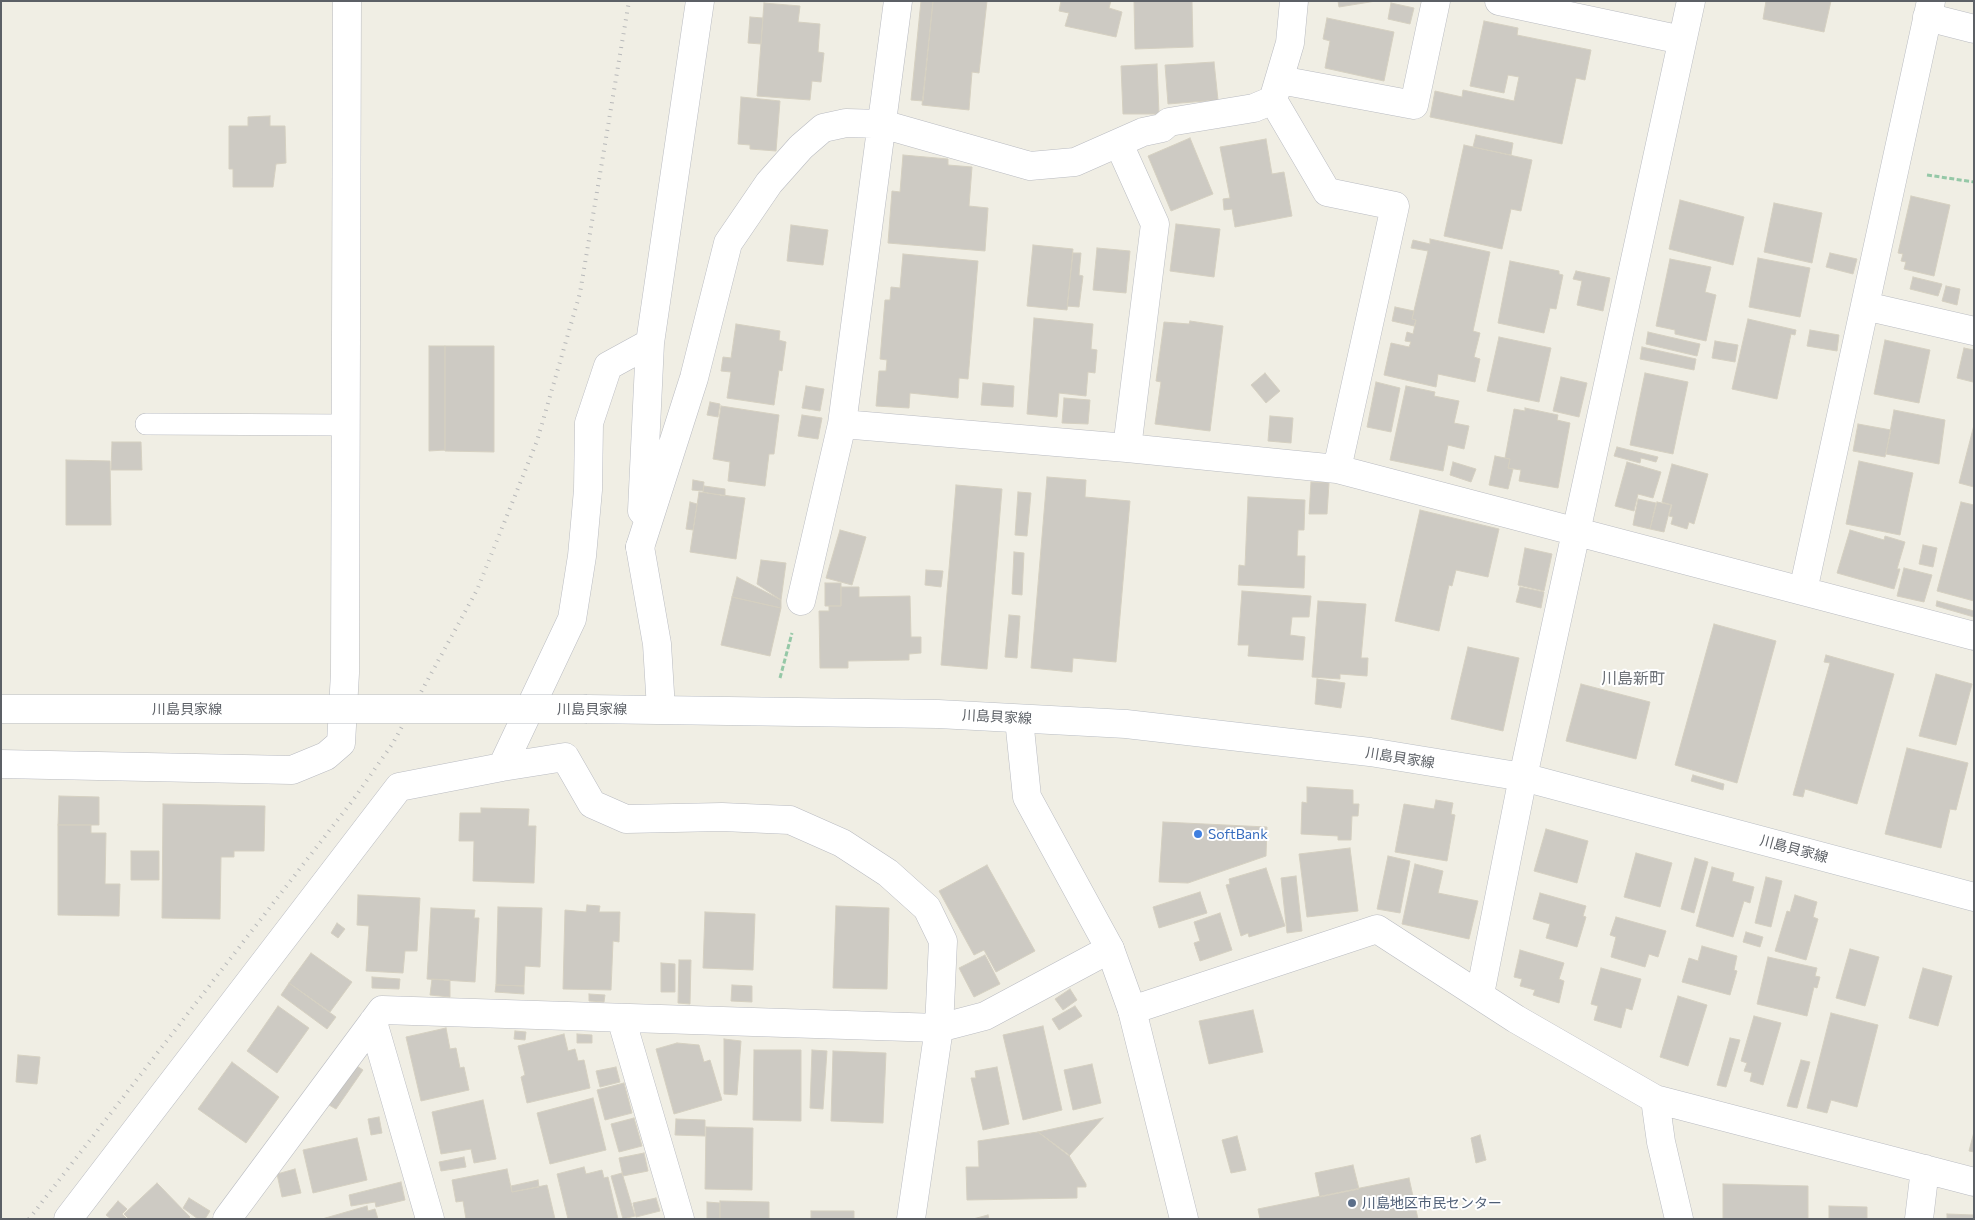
<!DOCTYPE html>
<html>
<head>
<meta charset="utf-8">
<style>
  body { margin:0 }
  #map { position:relative; width:1975px; height:1220px; overflow:hidden; background:#f0eee4; font-family:Commissioner,sans-serif }
  canvas { display:block }
  .frame { position:absolute; inset:0; border:2px solid #5c6066; pointer-events:none }
</style>
</head>
<body>
<div id="map">
<canvas width="1975" height="1220"></canvas>
<div class="frame"></div>
</div>
<script>
const c = document.querySelector('canvas').getContext('2d');
c.lineJoin = 'round';
function paint(path, color) {
  c.fillStyle = color;
  c.fill(path, 'evenodd');
}
function poly(rows) {
  const path = new Path2D();
  for (const r of rows) {
    path.moveTo(r[0], r[1]);
    for (let i = 2; i < r.length; i += 2) path.lineTo(r[i], r[i + 1]);
  }
  return path;
}
function trace(path, color, width, dash) {
  c.strokeStyle = color;
  c.lineWidth = width;
  c.lineCap = dash ? 'butt' : 'round';
  c.setLineDash(dash || []);
  c.stroke(path);
}
function drawText(font, color, halo, rows, align = 'center') {
  c.font = font + ' Commissioner,"Noto Sans JP",sans-serif';
  c.lineWidth = 4;
  c.setLineDash([]);
  c.textBaseline = 'middle';
  c.strokeStyle = halo;
  c.fillStyle = color;
  for (const [text, x, y, turn = 0] of rows) {
    c.save();
    c.translate(x, y);
    c.rotate((+turn || 0) * Math.PI / 180);
    c.textAlign = isNaN(turn) ? turn : align;
    if (halo) c.strokeText(text, 0, 0);
    c.fillText(text, 0, 0);
    c.restore();
  }
}
const building = poly([
  [921,1,933,1,923,101,911,100,921,1],
  [933,1,987,1,979,73,972,72,969,110,922,105,933,1],
  [1061,1,1111,1,1109,8,1122,12,1116,37,1065,26,1069,13,1059,11,1061,1],
  [1134,1,1192,1,1193,47,1135,49,1134,1],
  [1338,1,1376,1,1339,7,1338,1],
  [1766,1,1831,1,1824,32,1763,19,1766,1],
  [764,3,800,6,798,22,820,24,818,52,824,53,821,82,812,81,810,100,757,96,764,3],
  [1391,3,1414,8,1410,24,1388,19,1391,3],
  [750,17,763,18,761,44,748,43,750,17],
  [1327,18,1394,32,1384,81,1325,68,1330,41,1323,39,1327,18],
  [1484,21,1518,28,1517,35,1591,50,1585,80,1576,78,1562,144,1430,117,1435,91,1462,97,1463,90,1514,101,1519,77,1508,75,1504,93,1470,86,1484,21],
  [1214,62,1218,100,1168,104,1165,65,1214,62],
  [1157,64,1159,114,1123,114,1121,66,1157,64],
  [741,97,780,101,776,151,750,149,750,145,738,144,741,97],
  [270,116,270,126,285,126,286,163,276,164,273,187,233,187,233,169,229,169,229,126,248,126,248,117,270,116],
  [1476,135,1513,143,1511,155,1473,147,1476,135],
  [1190,138,1213,194,1171,211,1148,156,1190,138],
  [1266,139,1272,174,1284,172,1292,216,1235,227,1232,209,1224,210,1223,199,1230,198,1220,147,1266,139],
  [1464,145,1532,160,1521,211,1511,209,1502,249,1444,236,1464,145],
  [903,155,948,159,948,165,972,167,969,206,988,208,985,251,888,243,892,191,900,192,903,155],
  [1911,196,1950,205,1934,276,1904,269,1906,262,1901,261,1903,254,1898,253,1911,196],
  [1680,200,1744,217,1733,265,1669,249,1680,200],
  [1774,203,1822,213,1812,263,1764,252,1774,203],
  [1176,224,1220,229,1214,277,1170,271,1176,224],
  [791,225,828,230,823,265,787,261,791,225],
  [1430,239,1490,252,1473,331,1480,333,1474,357,1480,359,1475,382,1438,374,1436,387,1384,375,1391,343,1409,347,1411,342,1405,341,1407,332,1413,334,1416,320,1412,319,1428,251,1411,248,1413,240,1430,244,1430,239],
  [1033,245,1073,249,1067,310,1027,306,1033,245],
  [1097,248,1130,251,1126,293,1093,290,1097,248],
  [1073,253,1081,253,1079,275,1083,276,1079,307,1067,306,1073,253],
  [1830,253,1857,259,1853,274,1826,267,1830,253],
  [903,254,978,261,968,379,959,378,958,398,910,393,909,408,876,406,879,371,886,371,887,360,880,359,885,300,890,300,891,287,900,288,903,254],
  [1758,258,1810,268,1800,317,1749,307,1758,258],
  [1670,259,1711,267,1705,292,1716,295,1706,341,1675,334,1675,330,1656,326,1670,259],
  [1510,261,1559,271,1559,274,1563,275,1556,309,1550,308,1544,333,1498,323,1510,261],
  [1576,271,1610,278,1603,311,1577,305,1582,281,1573,279,1576,271],
  [1913,277,1942,284,1938,296,1910,289,1913,277],
  [1946,286,1960,289,1957,305,1942,301,1946,286],
  [1395,307,1414,311,1412,319,1416,320,1414,326,1392,321,1395,307],
  [1034,318,1093,324,1091,349,1097,350,1095,373,1088,372,1086,396,1059,393,1057,417,1027,414,1034,318],
  [1748,319,1796,330,1795,335,1791,334,1777,399,1732,389,1748,319],
  [1190,321,1223,326,1210,431,1155,424,1161,382,1156,381,1164,322,1189,324,1190,321],
  [736,324,780,331,779,340,786,342,782,371,779,370,774,405,727,398,731,372,721,371,723,357,731,358,736,324],
  [1810,330,1839,335,1837,351,1807,346,1810,330],
  [1648,332,1700,344,1697,356,1646,344,1648,332],
  [1499,337,1551,348,1539,402,1487,391,1499,337],
  [1885,340,1930,350,1919,403,1874,394,1885,340],
  [1715,341,1738,345,1735,362,1712,358,1715,341],
  [429,346,445,346,445,450,429,451,429,346],
  [445,346,494,346,494,452,445,451,445,346],
  [1642,347,1696,359,1694,370,1640,359,1642,347],
  [1964,348,1974,350,1973,382,1957,378,1964,348],
  [1265,373,1280,391,1266,403,1251,385,1265,373],
  [1645,373,1688,382,1673,454,1630,445,1645,373],
  [1561,377,1587,383,1579,417,1553,411,1561,377],
  [1376,382,1400,388,1391,432,1367,427,1376,382],
  [983,383,1014,386,1013,407,981,405,983,383],
  [806,386,824,389,820,411,802,408,806,386],
  [1406,386,1435,392,1434,396,1459,401,1454,423,1469,426,1464,449,1448,445,1443,471,1390,460,1406,386],
  [1064,398,1090,400,1088,424,1062,423,1064,398],
  [710,402,720,404,718,417,707,415,710,402],
  [721,406,779,415,774,454,769,454,765,486,728,481,730,462,713,459,721,406],
  [1525,408,1558,415,1557,420,1570,423,1558,488,1519,481,1521,470,1508,468,1510,459,1505,458,1514,409,1525,411,1525,408],
  [1894,410,1945,420,1939,464,1886,454,1894,410],
  [802,415,822,418,818,439,798,436,802,415],
  [1270,416,1293,418,1291,443,1268,441,1270,416],
  [1858,424,1891,430,1885,457,1853,451,1858,424],
  [1974,425,1974,487,1959,483,1974,425],
  [112,442,141,442,142,470,111,470,112,442],
  [1617,447,1658,457,1656,462,1641,458,1640,463,1614,456,1617,447],
  [1495,456,1510,459,1508,468,1513,469,1508,489,1489,485,1495,456],
  [66,460,110,461,111,525,66,525,66,460],
  [1859,461,1913,473,1900,535,1846,524,1859,461],
  [1453,462,1476,469,1471,482,1450,475,1453,462],
  [1627,462,1661,472,1653,498,1638,494,1634,511,1615,506,1627,462],
  [1672,464,1708,474,1694,524,1689,522,1687,529,1671,524,1673,517,1669,516,1672,505,1662,502,1672,464],
  [1047,477,1086,480,1085,497,1130,501,1116,662,1073,658,1072,672,1031,668,1047,477],
  [693,480,704,482,703,491,692,490,693,480],
  [1311,482,1329,483,1327,514,1309,514,1311,482],
  [956,485,1002,489,987,669,941,665,956,485],
  [704,486,725,489,725,496,703,492,704,486],
  [699,492,745,498,736,559,690,552,699,492],
  [1018,492,1031,493,1027,536,1015,535,1018,492],
  [1248,497,1305,500,1304,530,1298,530,1297,556,1305,556,1304,588,1238,585,1239,565,1245,566,1248,497],
  [1638,499,1656,503,1650,529,1633,525,1638,499],
  [690,502,697,504,693,530,686,529,690,502],
  [1657,502,1671,505,1664,532,1650,529,1657,502],
  [1961,502,1974,505,1974,601,1937,591,1961,502],
  [1420,510,1499,529,1488,577,1456,570,1452,586,1449,585,1439,631,1395,621,1420,510],
  [840,530,866,537,852,585,826,578,840,530],
  [1850,530,1884,540,1885,536,1905,542,1897,569,1900,569,1894,589,1837,573,1850,530],
  [1923,545,1937,548,1933,567,1919,564,1923,545],
  [1525,548,1552,554,1544,591,1518,585,1525,548],
  [1014,552,1024,553,1022,595,1012,594,1014,552],
  [761,560,786,563,781,600,757,584,761,560],
  [1904,568,1932,575,1924,602,1897,596,1904,568],
  [926,570,943,571,941,587,925,585,926,570],
  [737,577,781,600,781,608,732,597,737,577],
  [825,583,841,583,841,606,825,606,825,583],
  [841,587,859,587,859,597,910,596,911,637,921,637,921,653,909,654,909,660,848,661,848,668,820,668,819,611,829,611,829,606,841,606,841,587],
  [1520,587,1544,592,1541,608,1516,602,1520,587],
  [1242,591,1311,596,1309,617,1292,617,1290,635,1305,637,1303,660,1248,656,1249,645,1238,645,1242,591],
  [732,597,781,608,770,656,721,645,732,597],
  [1318,601,1366,604,1361,658,1368,658,1367,676,1340,674,1340,679,1312,677,1318,601],
  [1937,601,1974,611,1974,617,1936,606,1937,601],
  [1009,615,1020,616,1017,658,1005,657,1009,615],
  [1714,624,1776,641,1737,783,1675,765,1714,624],
  [1468,647,1519,658,1503,731,1451,719,1468,647],
  [1826,655,1894,674,1857,804,1805,789,1803,797,1793,795,1830,663,1824,662,1826,655],
  [1936,674,1972,684,1956,745,1919,736,1936,674],
  [1317,679,1345,683,1341,708,1315,704,1317,679],
  [1581,684,1650,702,1636,759,1566,741,1581,684],
  [1907,748,1968,763,1956,810,1950,809,1941,848,1885,834,1907,748],
  [1693,775,1724,784,1723,790,1691,781,1693,775],
  [1307,787,1353,790,1353,804,1359,804,1358,816,1352,816,1351,840,1338,840,1338,836,1301,834,1302,802,1307,803,1307,787],
  [59,796,99,797,99,825,58,825,59,796],
  [1436,800,1453,803,1451,814,1455,815,1447,861,1395,852,1404,804,1434,809,1436,800],
  [163,804,265,806,264,851,234,851,234,857,221,857,220,919,162,918,163,804],
  [481,808,529,809,528,826,536,826,534,883,473,881,474,841,459,841,460,813,481,813,481,808],
  [1163,822,1267,827,1266,856,1188,883,1159,882,1163,822],
  [58,825,91,825,91,833,106,833,105,884,120,884,119,916,58,915,58,825],
  [1546,829,1588,841,1577,883,1534,871,1546,829],
  [1350,848,1358,911,1307,917,1299,854,1350,848],
  [131,851,159,851,159,880,131,880,131,851],
  [1636,853,1672,863,1660,907,1624,897,1636,853],
  [1388,856,1410,861,1400,913,1377,909,1388,856],
  [1695,858,1708,862,1694,913,1681,909,1695,858],
  [1415,864,1443,871,1438,893,1478,901,1469,939,1402,924,1415,864],
  [987,865,1035,951,996,972,984,950,974,955,939,891,987,865],
  [1712,867,1734,873,1732,881,1754,887,1750,903,1744,901,1733,937,1696,926,1712,867],
  [1266,868,1285,926,1249,937,1248,933,1241,936,1226,885,1230,884,1229,879,1266,868],
  [1296,876,1302,931,1287,933,1281,878,1296,876],
  [1766,877,1782,881,1771,927,1755,923,1766,877],
  [1200,892,1207,913,1159,928,1153,907,1200,892],
  [1540,893,1586,906,1583,916,1586,917,1577,947,1546,938,1550,924,1533,919,1540,893],
  [358,895,420,898,417,951,405,951,403,973,366,971,369,926,357,925,358,895],
  [1795,895,1817,902,1813,917,1818,919,1806,960,1775,951,1787,911,1790,912,1795,895],
  [587,905,600,906,599,912,620,912,619,942,613,941,611,990,563,989,565,910,586,912,587,905],
  [836,906,889,908,887,989,833,988,836,906],
  [498,907,542,908,540,967,525,966,524,986,496,985,498,907],
  [431,908,475,910,474,918,479,918,475,982,427,979,431,908],
  [705,912,755,914,753,970,703,968,705,912],
  [1220,913,1232,950,1200,961,1194,943,1200,941,1194,922,1220,913],
  [1616,917,1666,931,1658,957,1649,954,1645,967,1611,957,1616,937,1610,935,1616,917],
  [337,923,345,929,338,938,331,933,337,923],
  [1746,932,1763,937,1760,947,1743,942,1746,932],
  [1702,946,1737,956,1734,970,1737,971,1730,995,1682,982,1689,958,1698,961,1702,946],
  [1850,949,1879,957,1865,1006,1836,998,1850,949],
  [1520,950,1564,963,1559,979,1564,981,1559,1003,1533,995,1535,990,1520,986,1522,979,1514,977,1520,950],
  [311,953,352,982,330,1012,289,983,311,953],
  [985,955,1000,984,974,997,959,968,985,955],
  [1768,957,1817,968,1815,976,1820,977,1817,988,1814,987,1807,1016,1757,1004,1768,957],
  [679,960,691,960,690,1004,678,1003,679,960],
  [661,963,675,964,675,992,661,992,661,963],
  [1601,968,1641,979,1632,1010,1626,1008,1621,1028,1594,1020,1598,1006,1591,1004,1601,968],
  [1923,968,1952,976,1938,1026,1909,1018,1923,968],
  [372,977,400,979,399,989,372,988,372,977],
  [432,979,450,980,450,997,430,995,432,979],
  [289,983,336,1017,327,1029,281,995,289,983],
  [496,985,524,986,524,994,495,992,496,985],
  [732,985,752,986,752,1002,731,1001,732,985],
  [1070,989,1077,1000,1063,1010,1055,999,1070,989],
  [589,994,605,995,604,1002,589,1001,589,994],
  [1678,996,1707,1005,1688,1066,1660,1057,1678,996],
  [278,1006,309,1028,277,1073,247,1051,278,1006],
  [1075,1006,1082,1016,1059,1030,1052,1019,1075,1006],
  [1253,1010,1263,1052,1209,1064,1199,1021,1253,1010],
  [1831,1013,1878,1025,1857,1107,1831,1100,1827,1113,1807,1108,1831,1013],
  [1754,1016,1781,1023,1763,1085,1750,1081,1752,1073,1744,1071,1747,1063,1741,1061,1754,1016],
  [1043,1026,1062,1110,1023,1120,1003,1035,1043,1026],
  [446,1028,450,1049,456,1048,460,1068,464,1067,469,1090,421,1101,406,1037,446,1028],
  [515,1031,526,1032,525,1040,514,1039,515,1031],
  [564,1034,568,1051,575,1049,578,1061,584,1060,590,1088,527,1103,521,1077,525,1075,518,1046,564,1034],
  [577,1034,592,1035,592,1043,577,1043,577,1034],
  [1730,1038,1740,1040,1726,1087,1717,1085,1730,1038],
  [724,1039,741,1041,737,1095,724,1094,724,1039],
  [677,1043,699,1045,704,1062,710,1060,722,1100,674,1114,656,1049,677,1043],
  [754,1050,801,1050,801,1121,753,1120,754,1050],
  [812,1050,827,1051,823,1109,810,1108,812,1050],
  [833,1051,886,1053,883,1123,831,1121,833,1051],
  [18,1055,40,1057,37,1084,16,1082,18,1055],
  [1801,1060,1810,1062,1797,1108,1787,1106,1801,1060],
  [232,1062,279,1097,246,1143,198,1109,232,1062],
  [1092,1064,1101,1103,1073,1110,1064,1070,1092,1064],
  [357,1066,363,1070,336,1109,329,1105,357,1066],
  [616,1067,620,1082,600,1087,596,1071,616,1067],
  [997,1067,1009,1124,983,1130,971,1078,976,1078,975,1071,997,1067],
  [624,1083,632,1113,605,1120,597,1090,624,1083],
  [593,1098,606,1150,550,1164,537,1113,593,1098],
  [483,1100,496,1159,474,1163,471,1149,441,1154,432,1112,483,1100],
  [379,1117,382,1133,371,1135,368,1119,379,1117],
  [634,1118,642,1146,619,1152,611,1124,634,1118],
  [1103,1118,1069,1156,1038,1132,1103,1118],
  [676,1119,705,1120,705,1136,675,1135,676,1119],
  [706,1127,753,1128,752,1190,705,1189,706,1127],
  [1038,1132,1068,1154,1086,1184,1086,1187,1077,1187,1077,1198,967,1200,966,1167,979,1167,978,1141,1038,1132],
  [1974,1132,1974,1152,1969,1151,1974,1132],
  [1480,1135,1486,1160,1476,1163,1471,1138,1480,1135],
  [1237,1136,1246,1170,1231,1173,1222,1140,1237,1136],
  [357,1138,367,1180,313,1193,303,1150,357,1138],
  [644,1153,648,1171,623,1176,619,1158,644,1153],
  [464,1157,466,1167,441,1171,439,1162,464,1157],
  [1353,1165,1359,1189,1320,1197,1315,1173,1353,1165],
  [584,1167,586,1174,602,1170,604,1178,608,1177,618,1219,568,1219,557,1174,584,1167],
  [295,1169,301,1193,282,1197,277,1174,295,1169],
  [507,1169,512,1192,547,1185,555,1219,466,1219,463,1201,456,1202,452,1180,507,1169],
  [622,1173,635,1216,623,1219,611,1176,622,1173],
  [1409,1178,1418,1219,1260,1219,1258,1209,1409,1178],
  [538,1180,539,1187,512,1192,511,1186,538,1180],
  [401,1182,405,1200,376,1207,375,1202,351,1206,349,1195,401,1182],
  [157,1183,190,1217,188,1219,129,1219,124,1214,157,1183],
  [1723,1184,1808,1186,1808,1219,1723,1219,1723,1184],
  [189,1198,210,1211,205,1219,198,1219,183,1208,189,1198],
  [656,1198,660,1211,636,1217,633,1203,656,1198],
  [118,1201,127,1209,122,1214,127,1219,111,1219,106,1215,118,1201],
  [720,1201,769,1202,769,1219,720,1219,720,1201],
  [707,1202,720,1203,720,1219,707,1219,707,1202],
  [367,1206,368,1211,375,1209,378,1219,322,1219,367,1206],
  [1829,1206,1867,1207,1867,1219,1829,1219,1829,1206],
  [811,1211,854,1211,854,1219,811,1219,811,1211],
  [1947,1214,1974,1215,1974,1219,1947,1219,1947,1214],
  [988,1215,989,1219,973,1219,988,1215]
]);
const path = poly([
  [1927,175,1974,182],
  [780,678,792,633]
]);
const service = poly([
  [146,424,345,425]
]);
const minor = poly([
  [1499,1,1682,40],
  [1927,17,1974,29],
  [1280,80,1414,105,1436,1],
  [1273,100,1327,192,1395,206,1337,469],
  [1119,144,1155,224,1127,448],
  [1865,306,1974,331],
  [842,424,1127,448,1337,469,1974,636],
  [642,511,650,343,700,1],
  [640,547,694,378,728,243,769,183,801,147,823,128,846,123,882,124,1030,166,1075,162,1143,132,1162,128,1169,122,1254,108,1273,100,1290,43,1294,1],
  [1803,591,1931,1],
  [801,601,842,424,898,1],
  [1,764,292,770,326,756,341,743,345,673,347,1],
  [502,767,565,757,592,804,626,819,722,817,790,820,842,843,888,873,927,908,943,941,939,1028,911,1219],
  [1480,994,1523,777,1691,1],
  [1132,1010,1377,929,1516,1019,1655,1099,1974,1182],
  [621,1018,680,1219],
  [373,1022,430,1219],
  [1655,1099,1661,1142,1679,1219],
  [68,1219,399,787,502,767,572,619,582,556,588,490,589,423,608,366,650,343],
  [227,1219,382,1010,939,1028,985,1016,1110,949],
  [1919,1219,1925,1169]
]);
const tertiary = poly([
  [640,547,657,644,661,709],
  [1019,719,1027,797,1110,949,1132,1010,1184,1219]
]);
const secondary = poly([
  [587,709,938,714,1126,724,1370,752,1523,777,1974,897]
]);
const rail = poly([
  [29,1219,353,800,393,743,477,590,537,441,580,293,629,1]
]);
const secondaryBridge = poly([
  [1,709,587,709]
]);
const markers = [
  [1198,834,5,"#3f7fe0"],
  [1352,1203,5,"#5c6f8a"]
];
const streetNames = [
  ["川島貝家線",187,709],
  ["川島貝家線",592,709],
  ["川島貝家線",997,717,3],
  ["川島貝家線",1400,758,9],
  ["川島貝家線",1794,849,15]
];
const shopNames = [
  ["SoftBank",1208,834]
];
const serviceNames = [
  ["川島地区市民センター",1362,1203]
];
const quarterNames = [
  ["川島新町",1633,679]
];
paint(building, '#cdcac3');
trace(building, '#d5d0c1', 1);
trace(service, '#b9bbc1', 22);
trace(minor, '#b9bbc1', 29);
trace(tertiary, '#b9bbc1', 29);
trace(secondary, '#b9bdc3', 29);
trace(path, '#95c8a7', 3, [5, 2.5]);
trace(service, '#fff', 21);
trace(minor, '#fff', 28);
trace(tertiary, '#fff', 28);
trace(secondary, '#fff', 28);
trace(rail, '#b7b8b9', 4, [1, 6]);
trace(secondaryBridge, '#b9bdc3', 29, []);
trace(secondaryBridge, '#fff', 28);
for (const [x, y, r, color] of markers) {
  const dot = new Path2D();
  dot.arc(x, y, r, 0, 2 * Math.PI);
  c.fillStyle = color;
  c.fill(dot);
  trace(dot, '#fff', 2);
}
drawText('14px', '#5c6066', '#fff', streetNames);
drawText('14px', '#366cbe', '#fff', shopNames, 'left');
drawText('14px', '#4e5e75', '#fff', serviceNames, 'left');
drawText('16px', '#6d7278', '#fff', quarterNames);
</script>
</body>
</html>
